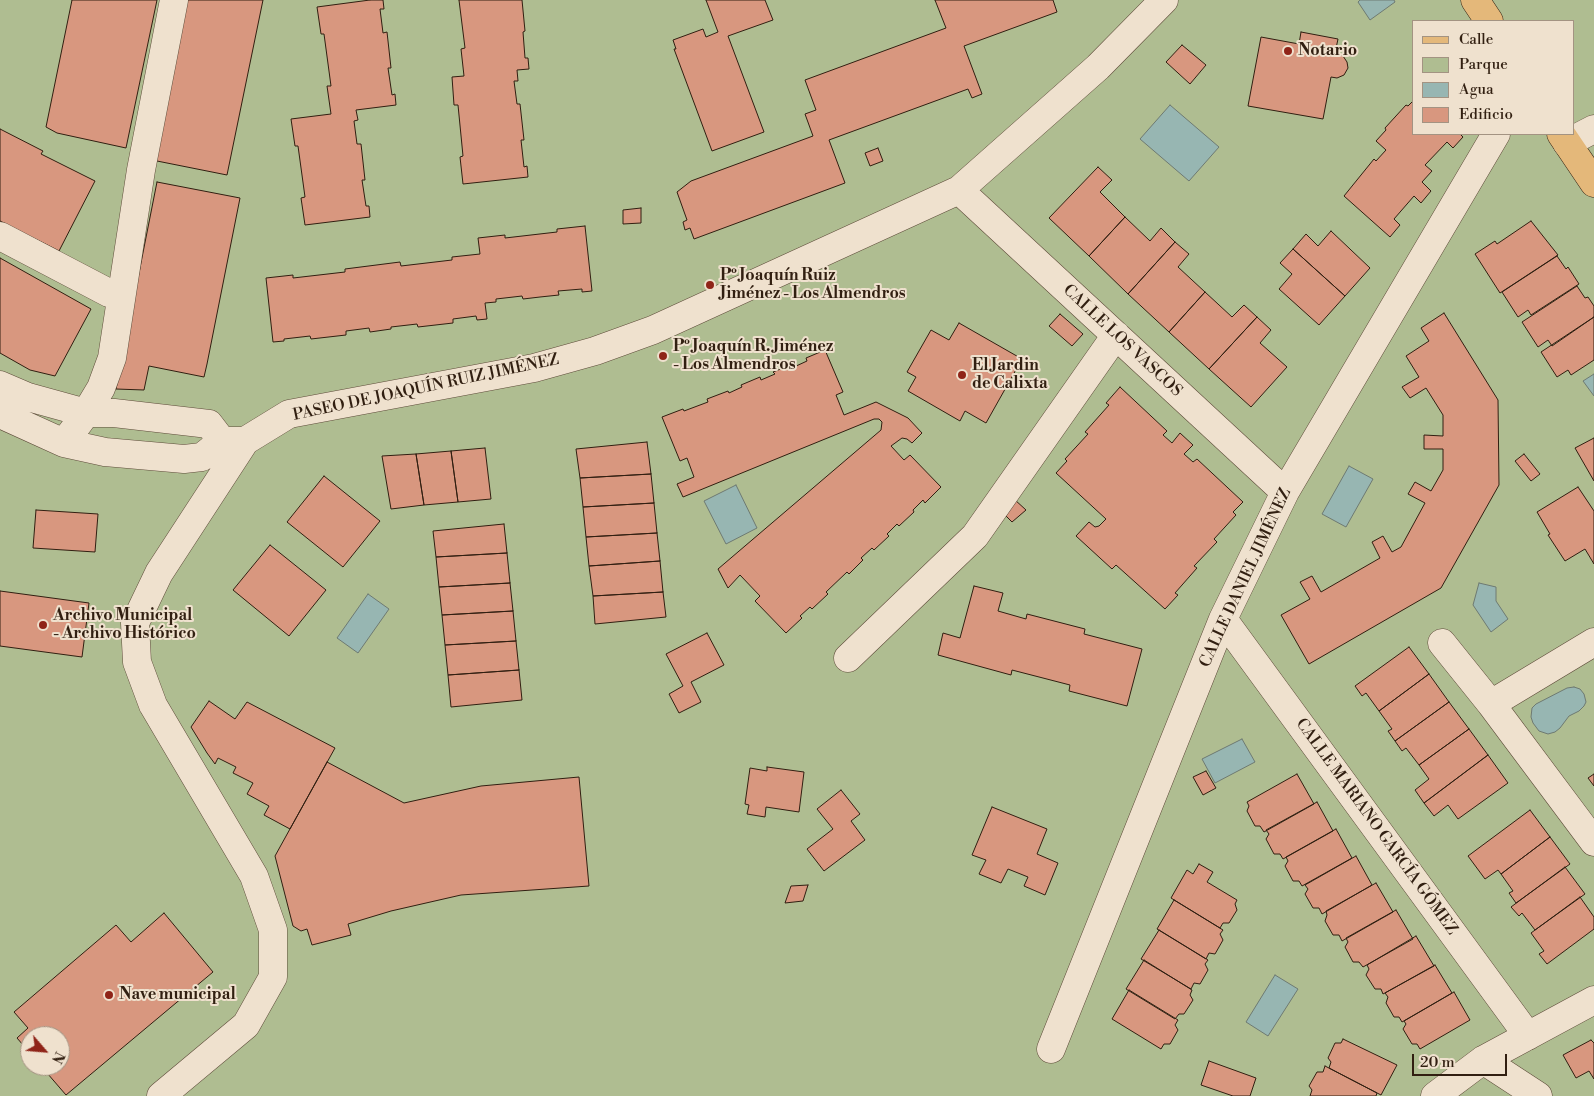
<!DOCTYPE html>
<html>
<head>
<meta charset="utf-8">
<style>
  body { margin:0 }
  #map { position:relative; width:1594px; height:1096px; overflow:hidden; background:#e7d1b3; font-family:"Libre Bodoni",serif }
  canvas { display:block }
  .legend { position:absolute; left:1412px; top:20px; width:162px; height:115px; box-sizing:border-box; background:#efe1ce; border:1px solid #a39382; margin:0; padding:6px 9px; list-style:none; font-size:15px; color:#311f11 }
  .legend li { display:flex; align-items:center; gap:10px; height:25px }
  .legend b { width:25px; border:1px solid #a39382 }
  .north { position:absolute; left:20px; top:1026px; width:50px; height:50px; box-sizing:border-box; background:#efe1ce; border:1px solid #a39382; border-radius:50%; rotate:117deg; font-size:14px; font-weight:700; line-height:20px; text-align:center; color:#311f11 }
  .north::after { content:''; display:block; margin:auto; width:18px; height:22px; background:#8f2418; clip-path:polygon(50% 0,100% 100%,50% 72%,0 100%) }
  .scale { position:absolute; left:1412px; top:1054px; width:95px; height:22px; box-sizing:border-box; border:2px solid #311f11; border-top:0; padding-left:6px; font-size:15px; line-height:18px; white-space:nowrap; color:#311f11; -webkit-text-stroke:4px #efe1ce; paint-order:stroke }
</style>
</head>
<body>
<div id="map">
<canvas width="1594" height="1096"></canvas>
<ul class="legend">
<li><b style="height:6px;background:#e4b87a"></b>Calle</li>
<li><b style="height:14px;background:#afbd91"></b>Parque</li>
<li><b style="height:14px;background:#97b6b2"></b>Agua</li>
<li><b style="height:14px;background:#d8977f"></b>Edificio</li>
</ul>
<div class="north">N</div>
<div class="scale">20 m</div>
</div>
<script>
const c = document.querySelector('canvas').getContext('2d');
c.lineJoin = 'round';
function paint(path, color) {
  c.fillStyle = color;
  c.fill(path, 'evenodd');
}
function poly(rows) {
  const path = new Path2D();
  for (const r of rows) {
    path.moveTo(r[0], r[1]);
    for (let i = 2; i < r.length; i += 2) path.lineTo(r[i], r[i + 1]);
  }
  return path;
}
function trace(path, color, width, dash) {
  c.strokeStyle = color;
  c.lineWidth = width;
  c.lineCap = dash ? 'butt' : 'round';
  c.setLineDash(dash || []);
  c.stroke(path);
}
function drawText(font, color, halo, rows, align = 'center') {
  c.font = font + ' "Libre Bodoni",serif';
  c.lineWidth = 4;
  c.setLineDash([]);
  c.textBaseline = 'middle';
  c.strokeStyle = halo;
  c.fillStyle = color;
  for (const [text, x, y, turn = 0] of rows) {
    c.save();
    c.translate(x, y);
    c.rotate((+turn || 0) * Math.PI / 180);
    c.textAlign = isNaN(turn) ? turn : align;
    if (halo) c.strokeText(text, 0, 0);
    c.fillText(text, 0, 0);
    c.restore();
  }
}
const green = poly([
  [0,0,1594,0,1594,1096,0,1096],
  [1413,21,1573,21,1573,134,1413,134],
  [30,1036,60,1036,60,1066,30,1066]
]);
const water = poly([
  [1360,0,1394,0,1395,2,1370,20,1358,2,1360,0],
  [1170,105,1219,147,1189,181,1140,139,1170,105],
  [1594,374,1594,396,1583,381,1594,374],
  [1349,466,1373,479,1346,527,1322,514,1349,466],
  [736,485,757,528,726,544,704,501,736,485],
  [1479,583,1496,587,1496,601,1508,619,1491,632,1473,605,1479,583],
  [368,594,389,609,358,653,337,638,368,594],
  [1574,687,1580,689,1584,694,1586,702,1584,706,1579,711,1569,716,1560,728,1555,732,1548,734,1539,731,1533,723,1531,717,1532,708,1536,704,1567,688,1574,687],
  [1242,739,1255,762,1215,783,1202,759,1242,739],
  [1275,975,1298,989,1268,1036,1246,1022,1275,975]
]);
const building = poly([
  [72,0,157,0,126,148,57,133,46,127,72,0],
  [179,0,263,0,227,175,152,160,179,0],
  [370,0,383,0,384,9,380,9,383,33,387,32,391,68,388,68,392,95,395,94,396,105,356,110,358,120,354,121,357,144,361,144,365,180,362,180,366,206,369,206,370,217,305,225,301,198,305,197,298,146,295,146,291,119,331,114,327,86,331,86,324,34,321,34,317,7,370,0],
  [459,0,522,0,525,31,523,32,525,58,528,58,529,69,517,70,518,81,514,81,517,104,520,104,524,140,521,140,524,167,527,166,528,177,463,184,460,157,463,156,458,105,454,105,452,77,464,76,461,49,465,48,459,0],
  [706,0,765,0,773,20,728,36,764,132,712,151,674,49,676,49,673,40,703,29,706,37,718,32,706,0],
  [935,0,1053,0,1057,12,964,46,982,94,972,98,968,89,829,140,845,183,694,239,690,228,685,230,683,222,687,220,677,192,691,181,813,136,805,114,816,110,805,80,946,28,935,0],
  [1301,32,1338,39,1335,53,1343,56,1347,62,1348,68,1344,75,1337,78,1331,77,1323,119,1248,106,1261,37,1299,44,1301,32],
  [1182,45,1206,65,1190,84,1166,62,1182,45],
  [1413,101,1413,134,1460,134,1463,137,1453,148,1447,142,1425,165,1432,171,1422,182,1431,191,1421,203,1414,196,1394,219,1400,225,1390,237,1344,196,1374,159,1376,161,1386,150,1376,141,1386,130,1385,128,1406,105,1408,106,1413,101],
  [0,129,43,151,41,154,95,181,59,251,0,221,0,129],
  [878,148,883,161,870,166,865,153,878,148],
  [1098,167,1112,180,1100,192,1125,217,1089,256,1049,218,1098,167],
  [157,182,240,198,207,364,204,377,149,366,144,390,116,389,157,182],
  [641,208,641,223,623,224,623,210,641,208],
  [1125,217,1150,241,1161,228,1175,242,1128,294,1089,256,1125,217],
  [1531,221,1558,255,1500,293,1475,254,1495,241,1497,244,1531,221],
  [585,226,592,291,582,292,582,289,558,291,559,295,540,297,523,299,522,296,496,299,496,302,485,303,487,319,477,320,476,316,453,319,453,323,418,327,417,324,391,327,391,329,370,332,369,328,346,331,346,335,311,339,310,336,284,339,284,341,273,342,266,278,293,275,293,278,345,272,345,269,400,262,401,266,452,260,452,257,480,254,478,238,505,235,505,238,557,232,557,229,585,226],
  [1331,231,1370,268,1345,296,1293,249,1306,234,1318,246,1331,231],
  [1175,242,1189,254,1178,267,1205,292,1169,332,1128,294,1175,242],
  [1293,249,1345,296,1319,325,1279,289,1292,274,1280,263,1293,249],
  [1557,256,1566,269,1568,267,1579,284,1531,315,1528,310,1518,317,1502,292,1557,256],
  [0,258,91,309,55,376,30,370,0,353,0,258],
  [1577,286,1585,298,1588,297,1594,306,1594,317,1552,346,1548,340,1538,347,1522,322,1577,286],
  [1205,292,1232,317,1244,305,1257,317,1209,369,1169,332,1205,292],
  [1444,313,1498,400,1499,485,1441,588,1309,664,1281,615,1310,599,1300,582,1312,576,1321,592,1380,558,1372,542,1383,536,1392,552,1401,547,1425,503,1408,494,1415,482,1431,491,1443,470,1443,449,1424,449,1424,435,1443,436,1443,415,1426,388,1410,398,1402,387,1419,377,1406,356,1429,341,1421,328,1444,313],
  [1060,314,1083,334,1072,346,1049,326,1060,314],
  [1257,317,1271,330,1260,343,1287,367,1251,407,1209,369,1257,317],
  [1594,317,1594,360,1571,375,1568,370,1557,377,1541,352,1594,317],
  [959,323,1022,359,986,423,965,411,960,421,908,391,916,377,907,372,931,330,949,340,959,323],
  [825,350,843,392,836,395,844,415,876,402,908,418,922,433,912,443,907,439,902,438,891,446,904,460,910,455,941,487,925,503,923,500,913,510,914,512,899,526,897,524,887,534,889,536,874,550,872,548,861,558,863,560,849,574,847,572,826,592,828,594,812,609,810,607,800,616,802,618,786,633,755,601,760,596,740,575,728,588,718,569,881,430,882,422,879,419,874,419,683,497,677,484,694,477,687,458,680,461,662,417,683,409,684,411,708,402,707,399,728,391,729,393,742,387,741,385,760,377,761,380,775,374,773,372,793,364,794,367,807,361,806,358,825,350],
  [1120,387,1167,431,1163,435,1172,443,1180,433,1193,445,1184,454,1193,462,1197,459,1243,502,1233,512,1236,515,1214,539,1217,542,1194,566,1197,568,1175,593,1178,595,1165,609,1116,565,1112,569,1076,536,1089,522,1095,527,1099,526,1106,519,1056,473,1067,461,1065,459,1088,434,1085,432,1109,405,1106,403,1120,387],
  [1594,438,1594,481,1575,448,1594,438],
  [647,442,651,474,580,478,576,449,647,442],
  [485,448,491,499,458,502,451,451,485,448],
  [451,451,458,502,424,505,416,454,451,451],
  [416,454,424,505,391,509,382,456,416,454],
  [1524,454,1540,474,1531,481,1515,461,1524,454],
  [651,474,654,503,583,507,580,478,651,474],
  [324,476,380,521,343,567,287,522,324,476],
  [1578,487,1594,511,1594,564,1585,549,1565,561,1548,535,1550,534,1537,512,1578,487],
  [1014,499,1026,510,1012,522,1004,514,1014,499],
  [654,503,657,533,586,537,583,507,654,503],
  [36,510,98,514,95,552,33,548,36,510],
  [504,524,507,553,436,557,433,531,504,524],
  [657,533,660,561,589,566,586,537,657,533],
  [270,545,326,590,289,636,233,590,270,545],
  [507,553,510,583,439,587,436,557,507,553],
  [660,561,663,592,593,596,589,566,660,561],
  [510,583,513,611,442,615,439,587,510,583],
  [974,586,1003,593,998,611,1026,619,1027,614,1085,629,1084,634,1142,649,1127,706,1069,691,1070,685,1012,670,1011,675,938,655,943,633,960,638,974,586],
  [0,591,89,603,82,657,0,646,0,591],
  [663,592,666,617,595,624,593,596,663,592],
  [513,611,516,641,445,645,442,615,513,611],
  [707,633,724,665,691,682,701,702,679,713,669,694,683,686,666,654,707,633],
  [516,641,519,670,448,675,445,645,516,641],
  [1409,647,1429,674,1379,711,1366,693,1362,696,1355,686,1409,647],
  [519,670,522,700,451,707,448,675,519,670],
  [1429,674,1449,702,1395,741,1388,731,1392,729,1379,711,1429,674],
  [209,701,235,719,247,702,335,748,290,829,264,815,269,806,247,794,253,783,233,773,236,767,218,758,215,764,207,753,191,727,209,701],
  [1449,702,1469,729,1419,765,1406,748,1402,751,1395,741,1449,702],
  [1469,729,1488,755,1424,803,1415,790,1429,779,1419,765,1469,729],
  [1488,755,1508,783,1458,819,1448,805,1434,816,1424,803,1488,755],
  [327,762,404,803,481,786,579,777,589,886,461,895,391,911,348,924,351,935,312,945,307,929,301,931,293,926,275,856,327,762],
  [767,767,804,772,799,812,766,807,765,817,747,814,749,805,745,804,750,768,767,771,767,767],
  [1206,771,1216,788,1203,795,1193,777,1206,771],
  [1297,774,1314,804,1264,832,1260,826,1255,826,1247,811,1249,806,1247,802,1297,774],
  [1594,774,1594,786,1588,778,1594,774],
  [841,790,860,814,851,821,865,840,824,871,807,849,833,829,817,809,841,790],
  [1317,802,1333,831,1283,859,1280,854,1274,854,1266,839,1269,834,1266,830,1317,802],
  [992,807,1047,829,1037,854,1058,863,1045,895,1024,886,1028,877,1008,869,1001,883,979,874,986,860,972,855,992,807],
  [1530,810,1550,837,1501,874,1498,870,1485,879,1468,856,1530,810],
  [1336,829,1352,858,1302,886,1299,881,1293,881,1285,866,1288,861,1286,857,1336,829],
  [1550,837,1570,864,1516,903,1509,893,1513,891,1501,874,1550,837],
  [1356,856,1372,885,1322,914,1319,908,1313,908,1305,894,1308,889,1305,885,1356,856],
  [1199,864,1213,872,1207,882,1237,900,1235,904,1237,910,1229,923,1223,923,1220,928,1171,898,1187,870,1193,874,1199,864],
  [1565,867,1585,894,1535,930,1522,913,1519,916,1511,907,1565,867],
  [1376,883,1393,912,1342,941,1339,935,1333,935,1325,921,1327,915,1326,911,1376,883],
  [808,885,803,901,785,903,791,886,808,885],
  [1580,897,1594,917,1594,929,1547,964,1539,954,1544,951,1531,933,1580,897],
  [1174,900,1223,930,1220,934,1223,940,1215,954,1209,953,1206,959,1157,929,1174,900],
  [1396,910,1413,939,1363,967,1359,962,1353,962,1345,947,1348,942,1346,938,1396,910],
  [164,913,213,972,66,1095,41,1066,60,1066,60,1036,30,1036,30,1053,17,1038,28,1028,14,1012,116,925,131,942,164,913],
  [1159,930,1208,960,1205,964,1208,970,1200,984,1194,983,1191,989,1141,959,1159,930],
  [1416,936,1434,966,1383,994,1381,989,1375,989,1366,975,1369,969,1367,965,1416,936],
  [1144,960,1192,990,1190,995,1193,1000,1184,1014,1179,1014,1175,1019,1126,989,1144,960],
  [1435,965,1452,993,1402,1022,1399,1017,1394,1017,1386,1003,1388,997,1385,993,1435,965],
  [1129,990,1178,1020,1175,1025,1178,1030,1170,1044,1164,1044,1161,1049,1112,1019,1129,990],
  [1454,992,1470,1020,1420,1049,1417,1044,1412,1044,1403,1029,1406,1024,1404,1021,1454,992],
  [1343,1039,1397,1065,1381,1095,1329,1068,1331,1062,1328,1058,1335,1043,1341,1043,1343,1039],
  [1591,1040,1594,1043,1594,1079,1589,1071,1576,1078,1563,1055,1591,1040],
  [1209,1061,1256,1078,1250,1096,1233,1096,1201,1085,1209,1061],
  [1325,1066,1377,1093,1376,1096,1310,1096,1312,1090,1309,1086,1317,1072,1323,1072,1325,1066]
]);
const minor = poly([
  [1567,143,1594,129],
  [959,190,1285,492],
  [0,236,109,293,121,297],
  [0,385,28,397,86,413,114,413,209,424,222,441],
  [0,414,64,443,105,452,184,459,202,457,222,441,245,441],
  [64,443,86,413,101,388,112,358,141,170,174,0],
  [1223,619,1528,1036],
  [1442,643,1491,704,1594,842],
  [848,658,975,536,1116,335],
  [1491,704,1594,642],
  [1051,1049,1223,619,1285,492,1496,134],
  [1483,1060,1538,1096],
  [161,1096,246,1025,273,977,273,930,254,876,153,705,137,662,135,623,159,573,245,441,289,414,534,368,595,351,653,330,959,190,1098,67,1164,0],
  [1435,1096,1483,1060,1594,1000]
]);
const major = poly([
  [1475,0,1489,21],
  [1561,134,1594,183]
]);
const markers = [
  [1288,51,5,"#8f2418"],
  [710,285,5,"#8f2418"],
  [663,356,5,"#8f2418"],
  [962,375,5,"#8f2418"],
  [43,625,5,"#8f2418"],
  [109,995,5,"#8f2418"]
];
const poiNames = [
  ["Notario",1298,51],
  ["Pº Joaquín Ruiz",720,276],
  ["Jiménez - Los Almendros",720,294],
  ["Pº Joaquín R. Jiménez",673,347],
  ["- Los Almendros",673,365],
  ["El Jardin",972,366],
  ["de Calixta",972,384],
  ["Archivo Municipal",53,616],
  ["- Archivo Histórico",53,634],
  ["Nave municipal",119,995]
];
const streetNames = [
  ["CALLE LOS VASCOS",1122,341,43],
  ["PASEO DE JOAQUÍN RUIZ JIMÉNEZ",426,388,-12],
  ["CALLE DANIEL JIMÉNEZ",1246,578,-65],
  ["CALLE MARIANO GARCÍA GÓMEZ",1376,827,54]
];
paint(green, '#afbd91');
paint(water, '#97b6b2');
trace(water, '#6e7a72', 1);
paint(building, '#d8977f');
trace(building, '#311f11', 1);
trace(minor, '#5e4c3a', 29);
trace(major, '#311f11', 29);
trace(minor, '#efe1ce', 28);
trace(major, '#e4b87a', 28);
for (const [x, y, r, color] of markers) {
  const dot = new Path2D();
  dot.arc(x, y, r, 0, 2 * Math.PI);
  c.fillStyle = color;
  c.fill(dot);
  trace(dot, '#efe1ce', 2);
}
drawText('bold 16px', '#311f11', '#efe1ce', poiNames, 'left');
drawText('16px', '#311f11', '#efe1ce', streetNames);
</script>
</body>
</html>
